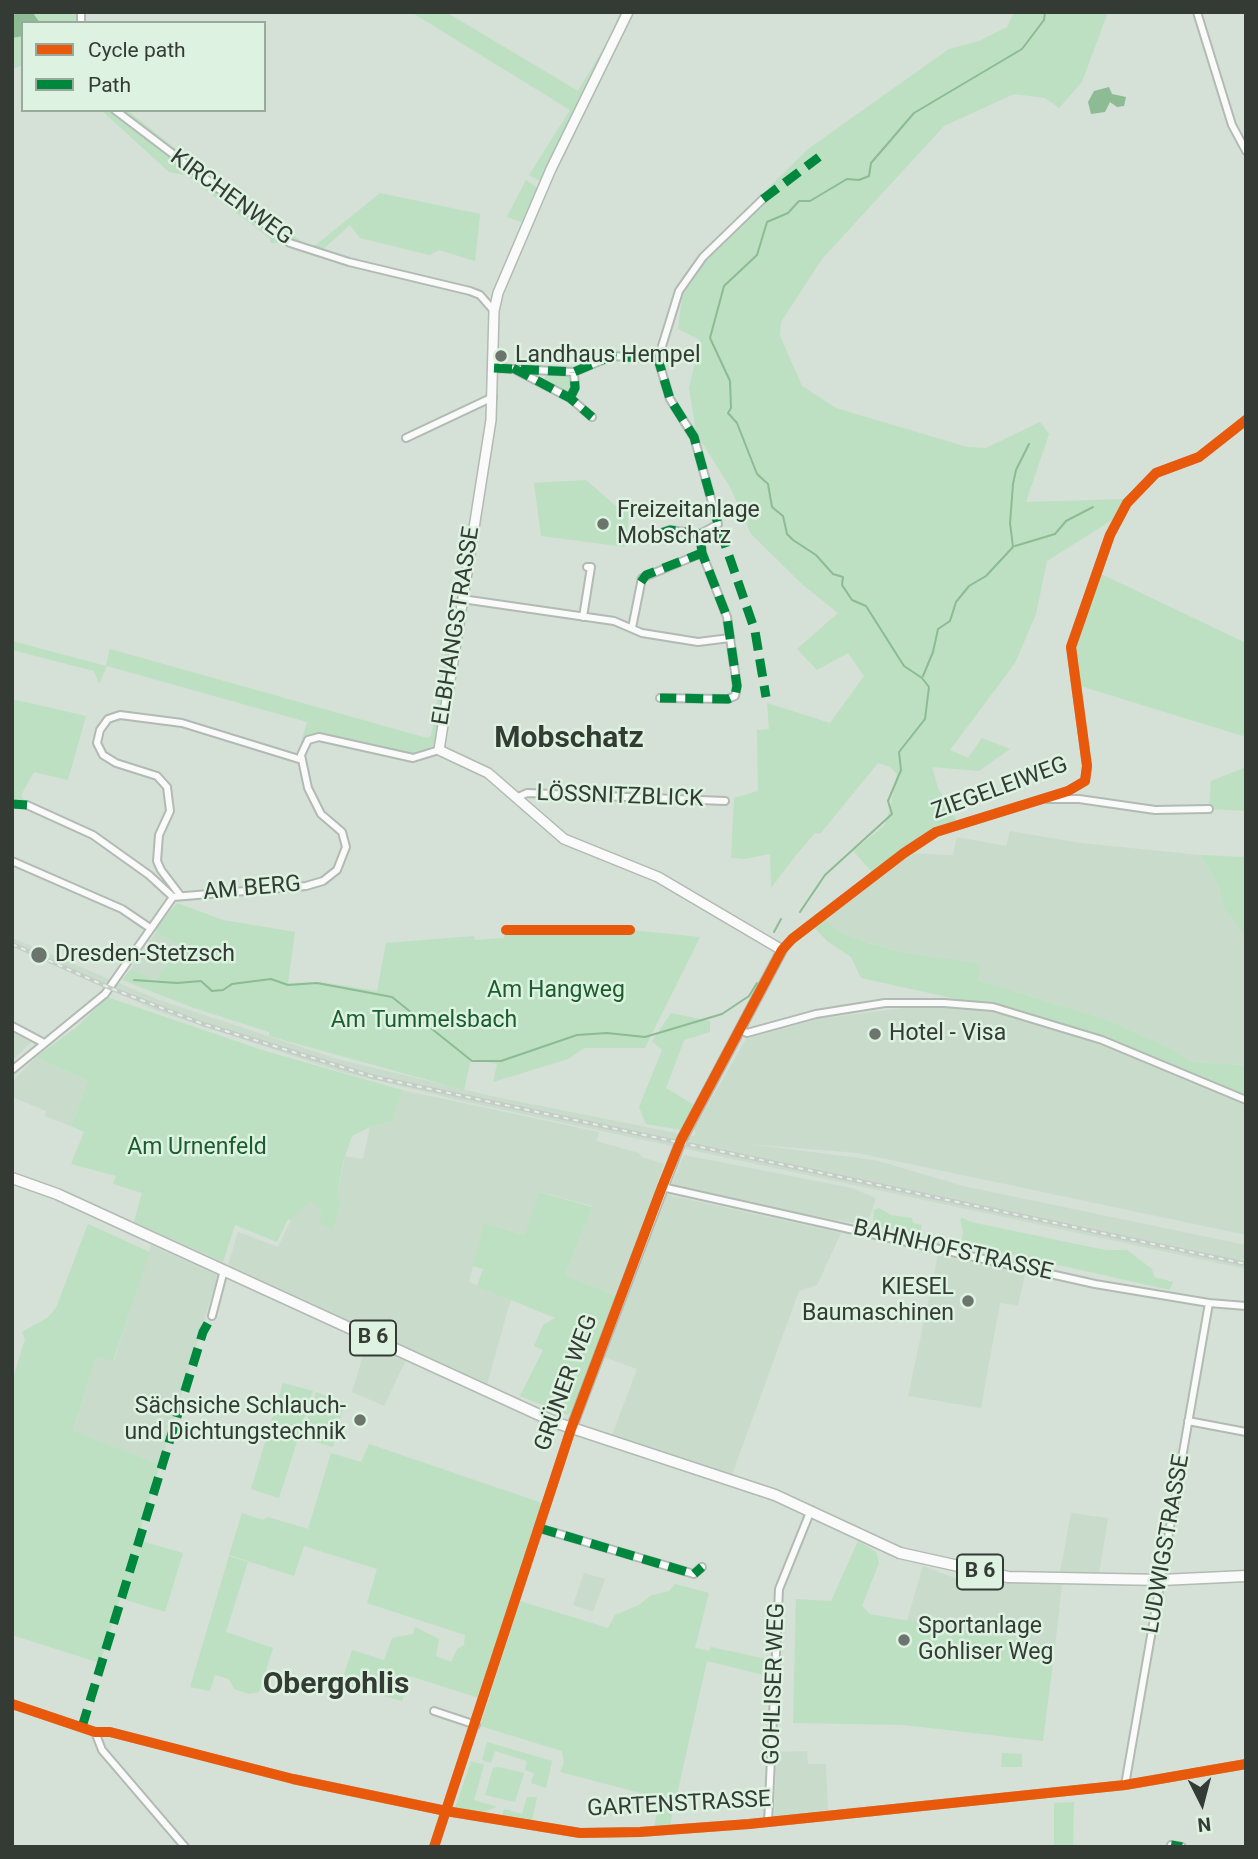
<!DOCTYPE html>
<html>
<head>
<meta charset="utf-8">
<style>
  body { margin:0 }
  #map { position:relative; width:1258px; height:1859px; overflow:hidden; background:#d5e0d6; font-family:Roboto,sans-serif }
  canvas { display:block }
  .frame { position:absolute; inset:0; border:14px solid #333b34; pointer-events:none }
  .legend { position:absolute; left:21px; top:21px; width:245px; height:91px; box-sizing:border-box; background:#ddf2e0; border:2px solid #99a99b; margin:0; padding:9px 12px; list-style:none; font-size:21px; color:#333b34 }
  .legend li { display:flex; align-items:center; gap:14px; height:35px }
  .legend b { width:35px; border:2px solid #99a99b }
  .north { position:absolute; left:1167px; top:1768px; width:70px; height:70px; -webkit-text-stroke:5px #ddf2e0; paint-order:stroke; rotate:174deg; font-size:19px; font-weight:700; line-height:28px; text-align:center; color:#333b34 }
  .north::after { content:''; display:block; margin:auto; width:24px; height:32px; background:#333b34; clip-path:polygon(50% 0,100% 100%,50% 72%,0 100%) }
</style>
</head>
<body>
<div id="map">
<canvas width="1258" height="1859"></canvas>
<div class="frame"></div>
<ul class="legend">
<li><b style="height:9px;background:#e8590c"></b>Cycle path</li>
<li><b style="height:9px;background:#00873e"></b>Path</li>
</ul>
<div class="north">N</div>
</div>
<script>
const c = document.querySelector('canvas').getContext('2d');
c.lineJoin = 'round';
function paint(path, color) {
  c.fillStyle = color;
  c.fill(path, 'evenodd');
}
function poly(rows) {
  const path = new Path2D();
  for (const r of rows) {
    path.moveTo(r[0], r[1]);
    for (let i = 2; i < r.length; i += 2) path.lineTo(r[i], r[i + 1]);
  }
  return path;
}
function trace(path, color, width, dash) {
  c.strokeStyle = color;
  c.lineWidth = width;
  c.lineCap = dash ? 'butt' : 'round';
  c.setLineDash(dash || []);
  c.stroke(path);
}
function drawText(font, color, halo, rows, align = 'center') {
  c.font = font + ' Roboto,sans-serif';
  c.lineWidth = 5;
  c.setLineDash([]);
  c.textBaseline = 'middle';
  c.strokeStyle = halo;
  c.fillStyle = color;
  for (const [text, x, y, turn = 0] of rows) {
    c.save();
    c.translate(x, y);
    c.rotate((+turn || 0) * Math.PI / 180);
    c.textAlign = isNaN(turn) ? turn : align;
    if (halo) c.strokeText(text, 0, 0);
    c.fillText(text, 0, 0);
    c.restore();
  }
}
const built = poly([
  [1010,831,1081,843,1200,855,1218,885,1223,908,1246,936,1246,1065,1191,1062,1172,1049,1108,1020,978,980,980,965,901,952,868,943,839,932,821,916,904,853,953,855,957,837,1006,846],
  [156,932,180,946,156,980,131,969],
  [12,938,159,1000,337,1059,491,1096,691,1136,696,1135,694,1129,746,1039,817,1019,904,1008,993,1007,1049,1022,1246,1100,1246,1235,858,1153,748,1144,875,1160,963,1186,1246,1245,1246,1269,462,1101,342,1072,160,1012,12,946],
  [12,1032,31,1042,12,1061],
  [36,1057,88,1081,71,1126,45,1116,46,1111,12,1097,12,1082],
  [402,1090,599,1132,596,1141,639,1153,642,1157,664,1164,655,1192,841,1233,817,1285,799,1291,732,1475,612,1435,637,1369,593,1353,616,1296,565,1275,592,1206,540,1192,526,1235,484,1223,469,1282,511,1299,487,1384,228,1265,238,1232,278,1247,291,1220,310,1200,323,1211,337,1195,345,1156,363,1159,370,1127,393,1121],
  [684,1155,852,1188,876,1198,867,1224,864,1225,746,1203,671,1185],
  [151,1245,218,1275,160,1465,73,1432,96,1357,114,1361],
  [938,1255,1025,1274,1018,1306,1000,1303,981,1408,908,1396],
  [366,1346,406,1360,384,1406,352,1392],
  [1071,1513,1108,1518,1099,1573,1060,1572],
  [923,1566,960,1580,1062,1585,1055,1647,907,1621],
  [584,1573,605,1579,593,1612,573,1605],
  [807,1751,808,1764,826,1764,828,1812,774,1817,777,1752]
]);
const green = poly([
  [12,12,78,12,78,23,23,23,23,65,12,69],
  [411,12,446,12,578,91,609,39,620,12,625,12,570,118,544,179,538,180,529,175,570,110],
  [1014,12,1108,12,1082,82,1059,108,1045,98,1014,94,944,126,822,259,781,322,780,336,802,386,836,408,967,447,986,448,1040,422,1049,434,1026,502,1125,499,1112,520,1047,561,1036,614,1015,663,950,750,968,758,982,738,1010,749,979,771,932,767,938,788,956,820,933,829,873,873,853,851,884,826,890,809,897,774,890,767,878,763,820,834,815,833,793,859,771,888,770,854,744,859,731,858,734,798,758,791,757,730,769,729,767,703,830,723,864,676,848,653,817,670,797,649,838,613,803,585,751,534,730,487,696,433,689,388,700,340,678,329,682,296,730,226,808,149,949,49,979,41,1007,27],
  [101,110,112,110,276,238,278,243,270,243,270,238,186,175,169,172],
  [120,110,127,110,228,191,307,245,316,245,380,193,480,214,475,261,439,250,430,255,360,238,350,225,321,251,294,242],
  [526,180,539,189,524,223,507,217],
  [522,371,569,374,572,386,568,391,559,389,541,380,545,380,545,375,536,374,534,377],
  [586,480,617,507,630,509,625,547,541,536,534,483],
  [1099,573,1246,643,1246,737,1077,685,1074,647],
  [12,641,106,666,110,649,427,738,431,736,446,651,449,652,435,745,411,754,319,734,311,735,301,743,307,722,107,666,99,684,94,671,12,650],
  [12,699,86,716,68,780,34,772,21,795,25,802,12,801],
  [1246,767,1246,811,1209,809,1211,781],
  [1200,855,1246,857,1246,936,1223,908,1218,885],
  [177,903,223,920,295,932,288,983,321,982,377,991,386,943,474,936,475,940,504,938,506,930,528,928,630,930,700,937,645,1048,584,1048,568,1059,493,1082,497,1064,471,1059,464,1090,269,1036,269,1032,194,1008,122,980,131,969,156,980,180,946,156,932,157,926],
  [821,916,839,932,868,943,901,952,980,964,978,980,1108,1020,1172,1049,1191,1062,1246,1065,1246,1100,1102,1040,993,1007,861,978,851,957,827,941,811,924],
  [107,997,265,1051,402,1090,393,1121,370,1127,352,1136,343,1162,337,1195,340,1204,333,1229,320,1224,322,1211,310,1201,291,1220,288,1219,277,1242,235,1225,223,1262,134,1222,142,1193,113,1184,116,1176,71,1164,84,1132,71,1126,88,1081,36,1057,77,1027],
  [671,1013,710,1021,710,1032,684,1040,666,1088,694,1105,681,1130,646,1124,639,1107,662,1050,652,1041],
  [539,1192,592,1207,565,1275,616,1296,572,1412,567,1415,520,1396,543,1350,534,1346,543,1325,555,1318,477,1286,483,1269,472,1266,484,1223,525,1235],
  [879,1208,891,1215,912,1218,913,1223,922,1225,920,1235,873,1225,874,1210],
  [963,1218,971,1222,1105,1250,1127,1250,1152,1269,1154,1277,1173,1282,1170,1290,961,1243,963,1232,960,1219],
  [88,1224,150,1252,113,1361,96,1357,73,1431,160,1465,137,1540,183,1553,165,1612,120,1598,100,1663,12,1635,12,1381,25,1339,22,1332,47,1318,56,1308],
  [283,1383,313,1391,279,1498,251,1489],
  [316,1392,344,1404,333,1447,302,1438],
  [369,1444,542,1503,479,1698,410,1676,402,1701,341,1684,352,1650,384,1660,392,1638,413,1634,415,1627,439,1639,436,1656,451,1662,457,1649,464,1645,465,1635,367,1603,377,1569,304,1546,294,1576,229,1555,242,1513,263,1520,268,1517,308,1529,331,1453,361,1462],
  [858,1541,876,1552,879,1563,862,1606,870,1614,1055,1647,1043,1741,904,1725,793,1723,796,1599,831,1601],
  [229,1556,248,1562,226,1632,273,1648,259,1692,249,1694,234,1689,229,1679,215,1675,210,1691,190,1687],
  [675,1584,709,1593,695,1648,709,1651,711,1647,771,1660,771,1677,707,1661,670,1825,654,1827,660,1798,560,1772,564,1763,562,1751,480,1726,520,1601,608,1628,615,1615,639,1605,650,1596,669,1591],
  [487,1742,552,1761,546,1788,531,1783,534,1773,525,1770,527,1761,495,1751,491,1763,482,1760],
  [1002,1753,1022,1754,1022,1767,1001,1767],
  [471,1761,484,1765,474,1800,497,1807,481,1813,455,1808],
  [498,1767,524,1773,515,1802,485,1795,493,1768],
  [527,1797,537,1797,532,1821,502,1815,504,1809,522,1814],
  [1074,1802,1073,1845,1054,1847,1054,1803]
]);
const water = poly([
  [24,12,33,13,40,23,23,23,23,36,12,38,12,15],
  [1109,87,1112,94,1126,97,1124,106,1117,107,1110,102,1105,112,1091,114,1088,102,1094,91]
]);
const stream = poly([
  [1015,546,1055,534,1066,521,1093,507],
  [923,676,933,652,938,629,950,621,956,602,969,586,986,576,1013,547,1010,523,1013,484,1016,470,1029,444],
  [800,912,825,875,892,814,888,801,901,770,899,752,925,719,929,687,922,678,904,666,866,606,852,600,842,585,843,577,833,574,816,555,793,540,787,534,783,516,772,507,768,484,757,474,737,423,728,413,731,408,730,381,710,338,724,286,757,255,767,222,788,213,799,201,810,201,847,179,859,180,869,176,871,163,914,113,1022,49,1044,20,1045,12],
  [774,932,781,919],
  [134,980,177,983,201,981,212,991,223,990,232,984,271,979,288,985,317,983,392,997,472,1061,501,1061,577,1035,607,1033,645,1037,722,1014,749,996,757,983]
]);
const street = poly([
  [81,12,81,23],
  [1197,12,1232,125,1246,151],
  [115,110,290,243,349,262,470,291,480,295,494,311],
  [494,368,574,372,612,356,658,359],
  [514,369,570,398,592,417],
  [570,398,575,388,574,372],
  [406,438,493,397],
  [658,534,670,530,700,534,702,553,727,617,737,686,735,696,728,699,660,698],
  [700,534,718,524,694,437,670,399,658,359,679,291,703,257,763,199],
  [462,599,614,621,642,633,698,642,730,638],
  [583,617,591,567,587,567],
  [632,628,642,578,702,553],
  [516,798,527,793,725,801],
  [1047,799,1079,799,1155,810,1209,809],
  [27,805,93,835,149,875,173,897],
  [12,861,122,909,150,928],
  [180,895,161,870,157,861,159,835,170,811,167,787,157,776,116,763,103,755,97,743,100,730,108,719,120,715,182,723,302,760],
  [782,950,792,939,904,853,936,832,1068,791,1085,781,1087,766,1071,647,1110,535,1127,503,1156,473,1199,457,1246,420],
  [12,1026,44,1043],
  [741,1030,747,1033,816,1014,885,1003,944,1003,993,1007,1102,1040,1246,1100],
  [12,1070,105,994,173,897,306,886,323,881,337,870,346,847,342,832,321,814,308,788,301,755,308,740,319,737,413,758,439,750],
  [662,1187,1095,1284,1209,1303,1246,1306],
  [212,1316,224,1270],
  [1188,1421,1246,1432],
  [539,1528,694,1574,702,1567],
  [12,1704,95,1732,110,1732,293,1779,446,1811,580,1833,640,1832,749,1824,1125,1785,1246,1764],
  [434,1711,476,1725],
  [95,1732,102,1750,185,1847],
  [1125,1785,1209,1303],
  [768,1822,779,1589,811,1510],
  [1171,1845,1182,1847],
  [434,1847,571,1429]
]);
const secondary = poly([
  [571,1429,680,1143,782,950,658,877,564,839,488,773,439,750,491,420,494,311,498,293,551,169,628,12]
]);
const primary = poly([
  [12,1178,57,1194,557,1423,775,1495,900,1553,1008,1577,1161,1580,1246,1576]
]);
const rail = poly([
  [12,944,110,988,203,1024,374,1077,1246,1264]
]);
const quiet = poly([
  [763,199,819,157],
  [494,368,574,372,612,356,658,359,670,399,694,437,718,524,755,631,766,697],
  [513,368,570,398,592,417],
  [570,398,575,388,574,372],
  [658,534,670,530,700,534,702,553,727,617,737,686,735,696,728,699,660,698],
  [641,582,646,575,702,553],
  [12,804,27,805],
  [539,1528,694,1574,702,1567],
  [82,1727,203,1332,212,1316],
  [1171,1845,1182,1847]
]);
const cycleway = poly([
  [506,930,630,930],
  [12,1704,95,1732,110,1732,293,1779,446,1811,580,1833,640,1832,749,1824,1125,1785,1246,1764],
  [434,1847,571,1429,662,1187,681,1140,782,950,792,939,904,853,936,832,1068,791,1085,781,1087,766,1071,647,1110,535,1127,503,1156,473,1199,457,1246,420]
]);
const markers = [
  [501,356,7,"#6c756d"],
  [603,524,7,"#6c756d"],
  [39,955,9,"#6c756d"],
  [875,1034,7,"#6c756d"],
  [968,1301,7,"#6c756d"],
  [360,1420,7,"#6c756d"],
  [904,1640,7,"#6c756d"]
];
const shields = [
  [373,1338,46],
  [980,1572,46]
];
const shieldNames = [
  ["B 6",373,1338],
  ["B 6",980,1572]
];
const streetNames = [
  ["KIRCHENWEG",231,198,36],
  ["ELBHANGSTRASSE",457,626,-81],
  ["ZIEGELEIWEG",1000,789,-20],
  ["LÖSSNITZBLICK",620,797,2],
  ["AM BERG",252,889,-5],
  ["BAHNHOFSTRASSE",953,1251,13],
  ["GRÜNER WEG",567,1383,-70],
  ["LUDWIGSTRASSE",1167,1544,-80],
  ["GOHLISER WEG",775,1684,-88],
  ["GARTENSTRASSE",679,1805,-3]
];
const poiNames = [
  ["Landhaus Hempel",515,356],
  ["Freizeitanlage",617,511],
  ["Mobschatz",617,537],
  ["Dresden-Stetzsch",55,955],
  ["Hotel - Visa",889,1034],
  ["KIESEL",954,1288,"right"],
  ["Baumaschinen",954,1314,"right"],
  ["Sächsiche Schlauch-",346,1407,"right"],
  ["und Dichtungstechnik",346,1433,"right"],
  ["Sportanlage",918,1627],
  ["Gohliser Weg",918,1653]
];
const parkNames = [
  ["Am Hangweg",556,991],
  ["Am Tummelsbach",424,1021],
  ["Am Urnenfeld",197,1148]
];
const districtNames = [
  ["Mobschatz",569,739],
  ["Obergohlis",336,1685]
];
paint(built, '#c9dccb');
paint(green, '#bce0c1');
paint(water, '#8cbb94');
trace(stream, '#8cbb94', 2);
trace(street, '#b1bab3', 10);
trace(secondary, '#b1bab3', 12);
trace(primary, '#b1bab3', 13);
trace(street, '#f9faf9', 6);
trace(secondary, '#f9faf9', 9);
trace(primary, '#f9faf9', 10);
trace(rail, '#c7cbc8', 4.5);
trace(rail, '#ddf2e0', 2, [5]);
trace(quiet, '#00873e', 9, [18, 9]);
trace(cycleway, '#e8590c', 10);
for (const [x, y, r, color] of markers) {
  const dot = new Path2D();
  dot.arc(x, y, r, 0, 2 * Math.PI);
  c.fillStyle = color;
  c.fill(dot);
  trace(dot, '#ddf2e0', 2.5);
}
for (const [x, y, w] of shields) {
  const box = new Path2D();
  box.roundRect(x - w / 2, y - 17.5, w, 35, 5);
  c.fillStyle = '#ddf2e0';
  c.fill(box);
  trace(box, '#333b34', 2);
}
drawText('bold 21px', '#333b34', null, shieldNames);
drawText('23px', '#333b34', '#ddf2e0', streetNames);
drawText('23px', '#333b34', '#ddf2e0', poiNames, 'left');
drawText('23px', '#1b5d2d', '#ddf2e0', parkNames);
drawText('bold 30px', '#333b34', '#ddf2e0', districtNames);
</script>
</body>
</html>
